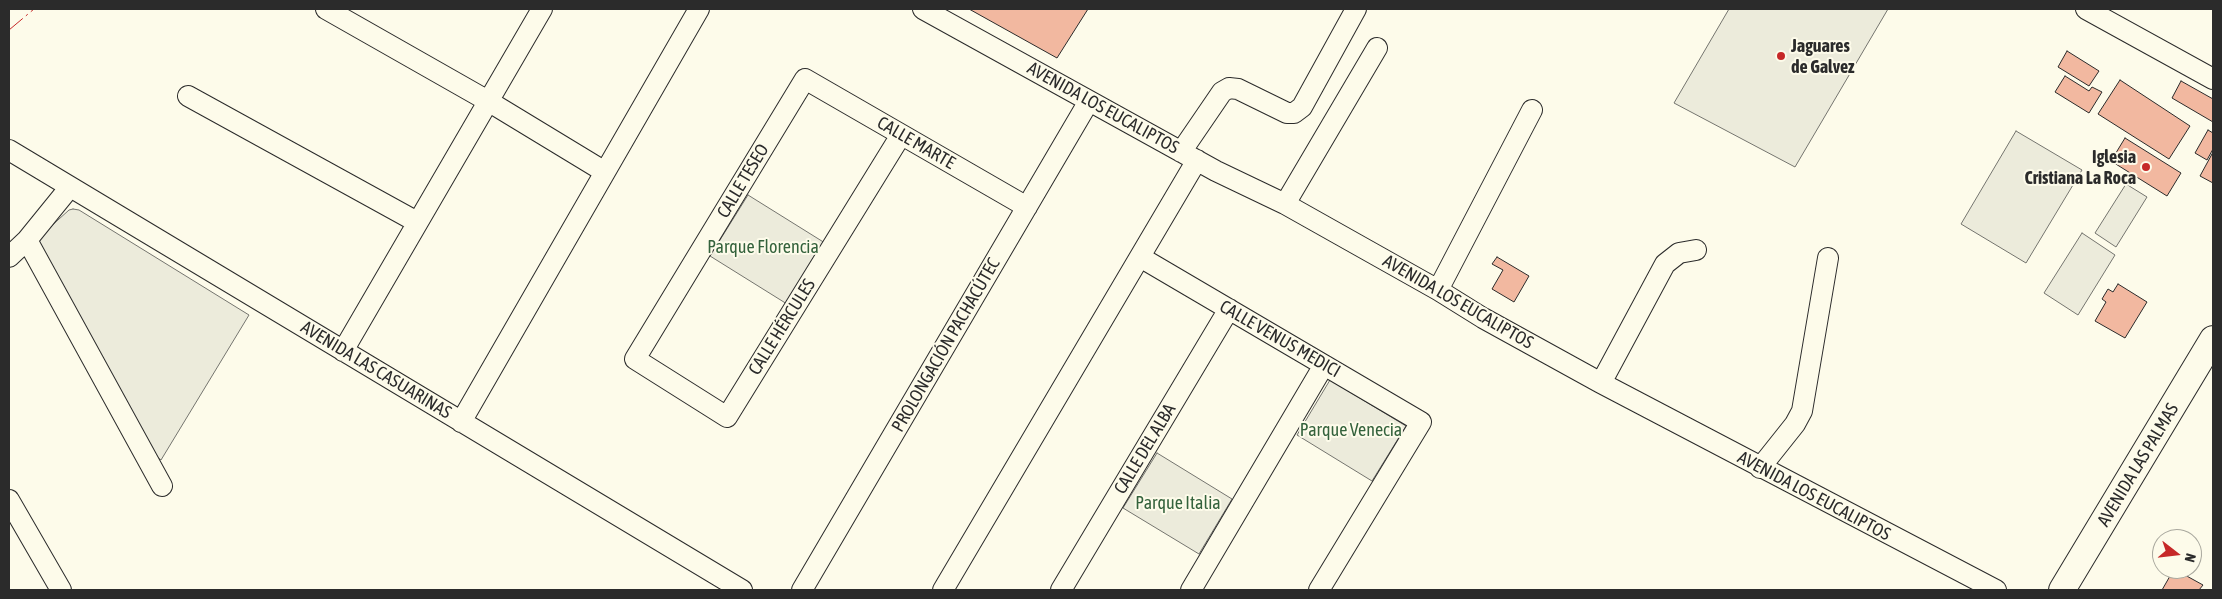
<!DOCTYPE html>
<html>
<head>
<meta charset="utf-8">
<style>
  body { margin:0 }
  #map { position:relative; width:2222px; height:599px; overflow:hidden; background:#fdfbea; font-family:"Asap Condensed",sans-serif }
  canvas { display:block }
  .frame { position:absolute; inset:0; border:10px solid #2b2b2b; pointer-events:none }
  .north { position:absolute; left:2152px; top:529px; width:50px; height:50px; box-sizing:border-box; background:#fdfbea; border:1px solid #a9a89e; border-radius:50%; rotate:106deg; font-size:14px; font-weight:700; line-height:20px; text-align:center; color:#2b2b2b }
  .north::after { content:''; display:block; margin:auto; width:18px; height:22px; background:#c62828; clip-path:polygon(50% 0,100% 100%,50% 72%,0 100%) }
</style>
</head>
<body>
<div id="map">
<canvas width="2222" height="599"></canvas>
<div class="frame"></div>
<div class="north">N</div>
</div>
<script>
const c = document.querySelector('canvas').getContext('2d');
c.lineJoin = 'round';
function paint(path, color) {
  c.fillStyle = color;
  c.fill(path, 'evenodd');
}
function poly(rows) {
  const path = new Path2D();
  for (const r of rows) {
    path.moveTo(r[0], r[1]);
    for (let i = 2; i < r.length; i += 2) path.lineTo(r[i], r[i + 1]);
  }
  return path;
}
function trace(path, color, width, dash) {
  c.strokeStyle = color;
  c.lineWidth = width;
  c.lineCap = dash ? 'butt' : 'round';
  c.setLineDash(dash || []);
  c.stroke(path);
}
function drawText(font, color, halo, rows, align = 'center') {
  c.font = font + ' "Asap Condensed",sans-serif';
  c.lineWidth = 4;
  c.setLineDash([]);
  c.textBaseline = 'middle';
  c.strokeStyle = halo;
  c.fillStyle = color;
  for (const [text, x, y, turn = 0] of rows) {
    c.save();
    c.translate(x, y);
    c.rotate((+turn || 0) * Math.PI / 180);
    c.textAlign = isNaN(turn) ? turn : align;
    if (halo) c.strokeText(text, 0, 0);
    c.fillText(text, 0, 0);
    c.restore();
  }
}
const green = poly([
  [1729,9,1888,9,1795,167,1674,103,1729,9],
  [2016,131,2082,170,2026,263,1961,224,2016,131],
  [2126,184,2147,197,2116,247,2095,233,2126,184],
  [748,195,825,243,787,304,710,256,748,195],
  [73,209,79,210,249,315,161,460,156,456,38,248,38,238,69,210,73,209],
  [2082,233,2115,255,2078,315,2044,293,2082,233],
  [1330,380,1406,426,1372,481,1297,435,1330,380],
  [1157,453,1232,499,1199,554,1123,508,1157,453]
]);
const building = poly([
  [969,9,1088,9,1057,58,969,9],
  [2067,51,2099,71,2089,86,2058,67,2067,51],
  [2065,76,2089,91,2092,87,2102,92,2089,113,2055,92,2065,76],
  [2120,80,2190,126,2169,159,2098,114,2120,80],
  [2181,81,2213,99,2213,122,2172,98,2181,81],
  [2208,130,2213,133,2213,149,2207,160,2195,153,2208,130],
  [2125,138,2181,173,2167,196,2111,161,2125,138],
  [2212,154,2213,154,2213,183,2200,176,2212,154],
  [1497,257,1529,276,1514,302,1492,289,1503,270,1492,264,1497,257],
  [2118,284,2147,302,2125,338,2095,321,2106,302,2102,299,2108,289,2113,292,2118,284],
  [2174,569,2203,585,2199,590,2162,590,2174,569]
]);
const minor = poly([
  [326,9,488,101,605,172],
  [923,9,1216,171,1285,204,1438,290,1483,318,1601,383,1996,590],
  [2086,9,2213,79],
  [188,96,417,222],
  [901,135,727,417,635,359,805,79,1027,207],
  [9,150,742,590],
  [1181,152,1222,92,1229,88,1238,89,1287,113,1294,113,1302,107,1356,9],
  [1285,204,1377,48],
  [27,240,162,486],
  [9,257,27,240,70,187],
  [1140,257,1421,422,1319,590],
  [1438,290,1532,110],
  [343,351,542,9],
  [1601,383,1665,264,1679,253,1696,250],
  [461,422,699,9],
  [1760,468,1795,424,1802,411,1828,258],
  [9,500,61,590],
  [802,590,1089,101],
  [943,590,1197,160],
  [1061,590,1229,309],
  [1191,590,1324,365]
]);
const major = poly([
  [2062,590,2213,339]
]);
const power = poly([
  [9,30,34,9]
]);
const markers = [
  [1781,56,5,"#c62828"],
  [2146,167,5,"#c62828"]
];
const poiNames = [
  ["Jaguares",1791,46],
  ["de Galvez",1791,67],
  ["Iglesia",2136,157,"right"],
  ["Cristiana La Roca",2136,178,"right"]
];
const streetNames = [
  ["AVENIDA LOS EUCALIPTOS",1103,108,29],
  ["CALLE MARTE",916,143,30],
  ["CALLE TESEO",743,181,-59],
  ["AVENIDA LOS EUCALIPTOS",1458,302,30],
  ["CALLE HÉRCULES",782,327,-58],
  ["CALLE VENUS MEDICI",1280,339,30],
  ["PROLONGACIÓN PACHACÚTEC",946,345,-60],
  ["AVENIDA LAS CASUARINAS",376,370,31],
  ["CALLE DEL ALBA",1145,449,-59],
  ["AVENIDA LAS PALMAS",2138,465,-59],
  ["AVENIDA LOS EUCALIPTOS",1814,496,28]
];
const parkNames = [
  ["Parque Florencia",763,247],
  ["Parque Venecia",1351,430],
  ["Parque Italia",1178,503]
];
paint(green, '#ecebdb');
trace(green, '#74746e', 1);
paint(building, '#f2b8a0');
trace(building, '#2b2b2b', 1);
trace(minor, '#2b2b2b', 22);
trace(major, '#2b2b2b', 28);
trace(minor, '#fdfbea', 20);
trace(major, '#fdfbea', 26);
trace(power, '#c62828', 1, [18, 4, 2.5, 4]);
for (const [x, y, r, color] of markers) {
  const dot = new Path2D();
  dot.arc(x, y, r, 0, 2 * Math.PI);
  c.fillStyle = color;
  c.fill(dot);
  trace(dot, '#fdfbea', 2);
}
drawText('bold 18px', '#2b2b2b', '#fdfbea', poiNames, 'left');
drawText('18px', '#2b2b2b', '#fdfbea', streetNames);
drawText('18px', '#34623c', '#fdfbea', parkNames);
</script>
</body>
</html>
